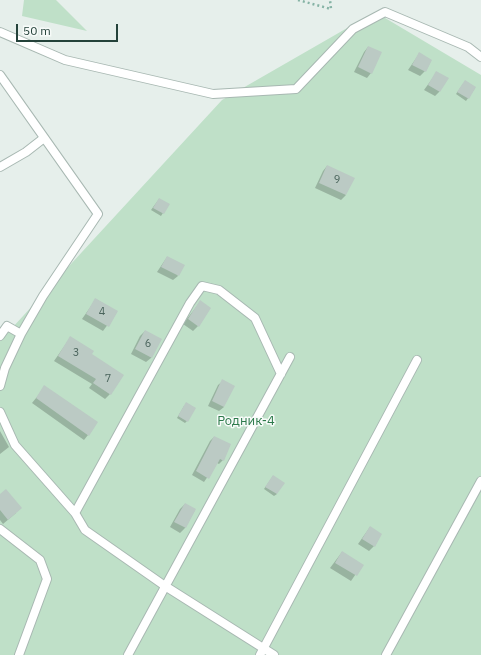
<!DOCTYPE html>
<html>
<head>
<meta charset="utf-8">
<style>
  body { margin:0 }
  #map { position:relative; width:481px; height:655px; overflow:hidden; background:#e6efeb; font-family:"IBM Plex Sans",sans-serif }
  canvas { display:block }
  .scale { position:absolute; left:16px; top:24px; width:102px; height:18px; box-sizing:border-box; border:2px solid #24423a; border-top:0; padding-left:5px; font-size:12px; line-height:14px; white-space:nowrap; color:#24423a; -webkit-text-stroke:3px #f7fbf9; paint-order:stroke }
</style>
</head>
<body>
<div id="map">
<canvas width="481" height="655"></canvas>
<div class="scale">50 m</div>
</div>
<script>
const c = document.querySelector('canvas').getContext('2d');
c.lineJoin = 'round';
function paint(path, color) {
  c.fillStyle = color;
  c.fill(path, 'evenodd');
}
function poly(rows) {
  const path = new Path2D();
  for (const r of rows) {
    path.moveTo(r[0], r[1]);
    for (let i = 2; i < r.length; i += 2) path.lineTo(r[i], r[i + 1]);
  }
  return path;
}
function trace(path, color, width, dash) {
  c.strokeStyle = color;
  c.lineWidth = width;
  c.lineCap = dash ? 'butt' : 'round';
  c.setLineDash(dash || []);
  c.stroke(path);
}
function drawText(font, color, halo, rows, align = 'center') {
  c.font = font + ' "IBM Plex Sans",sans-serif';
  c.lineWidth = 3;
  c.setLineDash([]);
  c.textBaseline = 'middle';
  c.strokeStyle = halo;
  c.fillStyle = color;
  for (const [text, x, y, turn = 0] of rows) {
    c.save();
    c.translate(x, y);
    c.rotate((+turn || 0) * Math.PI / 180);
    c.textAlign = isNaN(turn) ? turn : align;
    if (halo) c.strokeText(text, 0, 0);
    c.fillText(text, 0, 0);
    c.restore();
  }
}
const green = poly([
  [24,0,56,0,87,31,22,16],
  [375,12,481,75,481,655,0,655,0,341,222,100]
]);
const shadow = poly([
  [368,47,371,73,367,78,354,72,364,52],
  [419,54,425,71,420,76,408,70],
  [437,72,440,91,435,96,424,90],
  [463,84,475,88,466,101,456,94],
  [327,166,346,195,341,200,315,188,323,171],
  [159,199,168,205,161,216,151,210],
  [167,257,178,276,173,280,157,272],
  [96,299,117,312,103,331,82,319],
  [200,302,198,326,193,331,183,324],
  [145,331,160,339,151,358,146,362,131,354,140,336],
  [70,338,91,355,110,394,105,399,89,388,92,384,54,361],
  [223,381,224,407,219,411,208,406,218,385],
  [45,387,88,435,84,440,32,403],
  [184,406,187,421,185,423,177,418],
  [0,431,9,447,0,454],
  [214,437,230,445,223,460,219,464,217,463,204,482,192,475,210,441],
  [273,476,277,494,274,496,264,489],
  [0,496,16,513,3,524,0,520],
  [185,504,195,510,185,528,180,533,170,527,180,509],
  [370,527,374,546,369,551,358,544],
  [342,552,362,565,351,581,330,568]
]);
const building = poly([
  [368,46,382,52,372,74,358,67],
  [419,52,432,60,426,72,412,65],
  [436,71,449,78,440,92,428,85],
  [465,80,476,87,469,99,457,92],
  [327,165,355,178,346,195,319,183],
  [159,198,170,204,164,214,153,208],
  [167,256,185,265,179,276,161,267],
  [95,298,118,311,109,327,86,314],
  [200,300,211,308,199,327,188,319],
  [145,330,162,339,152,358,135,349],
  [70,336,94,351,92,354,124,375,111,395,93,383,96,379,58,356],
  [222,379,235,386,224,407,212,401],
  [44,385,98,422,89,436,36,398],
  [186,402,196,408,188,422,178,416],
  [214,436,231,444,224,461,220,459,209,479,196,471],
  [273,475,285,483,277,494,265,487],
  [6,489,22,508,8,520,0,510,0,494],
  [185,503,196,509,186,528,174,522],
  [370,526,382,534,375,547,362,539],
  [342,551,364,565,357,576,335,563]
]);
const path = poly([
  [298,0,331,9,330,0]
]);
const lane = poly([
  [0,32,65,60,213,94,296,89,353,29,385,12,468,47,481,57],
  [0,75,98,214,43,296,21,334,5,368,0,386],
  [0,167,26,152,44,138],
  [0,336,7,326,21,334],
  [0,412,15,445,75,513,85,530,165,586,274,655],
  [75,513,190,303,202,286,219,290,255,318,281,374],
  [0,529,40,560,47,579,19,655],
  [128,655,290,357],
  [260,655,417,360],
  [386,655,481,481]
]);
const numberNames = [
  ["9",337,180],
  ["4",102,312],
  ["6",148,344],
  ["3",76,353],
  ["7",108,379]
];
const parkNames = [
  ["Родник-4",246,421]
];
paint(green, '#bfe0c8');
paint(shadow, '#0003');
paint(building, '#bbcac4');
trace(lane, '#a8b8b2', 10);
trace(path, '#86b3a5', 2.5, [2, 3]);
trace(lane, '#fff', 8);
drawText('11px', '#4a645c', null, numberNames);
drawText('13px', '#2d7a4b', '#f7fbf9', parkNames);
</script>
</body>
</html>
